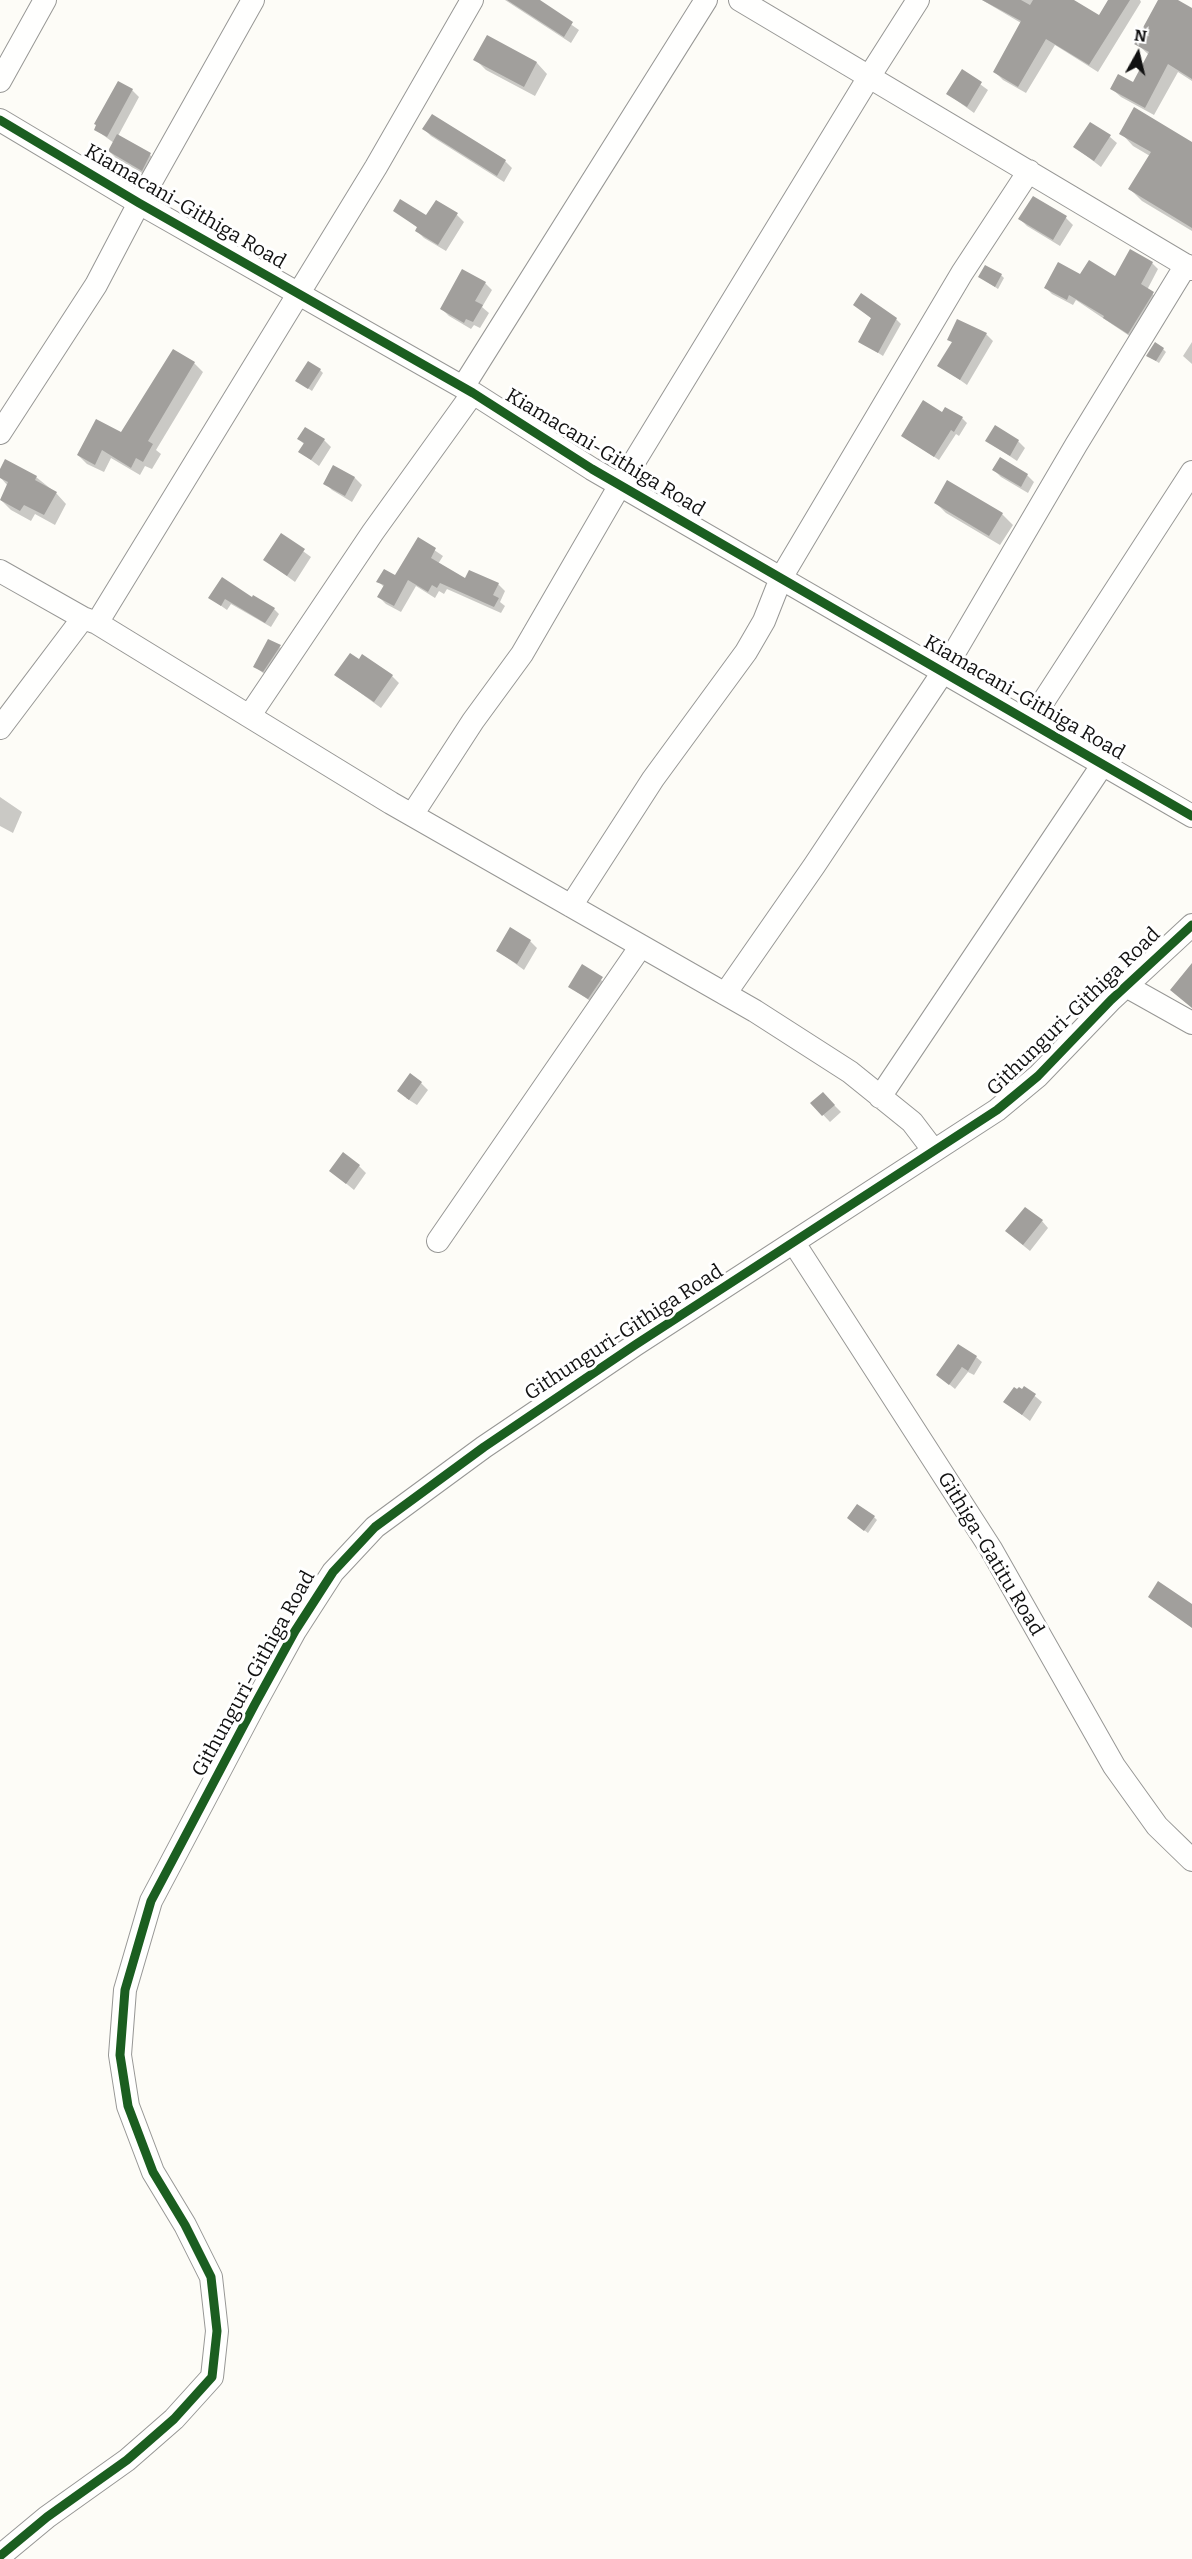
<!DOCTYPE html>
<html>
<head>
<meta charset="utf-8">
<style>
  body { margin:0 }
  #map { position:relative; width:1192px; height:2559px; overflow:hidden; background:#fdfcf7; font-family:Bitter,serif }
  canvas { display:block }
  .north { position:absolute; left:1108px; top:24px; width:60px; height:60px; -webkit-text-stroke:4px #fff; paint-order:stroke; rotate:8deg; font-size:16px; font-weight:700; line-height:24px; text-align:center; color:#111 }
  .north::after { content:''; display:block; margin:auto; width:21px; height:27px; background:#111; clip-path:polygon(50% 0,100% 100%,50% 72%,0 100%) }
</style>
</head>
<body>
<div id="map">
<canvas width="1192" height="2559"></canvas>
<div class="north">N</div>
</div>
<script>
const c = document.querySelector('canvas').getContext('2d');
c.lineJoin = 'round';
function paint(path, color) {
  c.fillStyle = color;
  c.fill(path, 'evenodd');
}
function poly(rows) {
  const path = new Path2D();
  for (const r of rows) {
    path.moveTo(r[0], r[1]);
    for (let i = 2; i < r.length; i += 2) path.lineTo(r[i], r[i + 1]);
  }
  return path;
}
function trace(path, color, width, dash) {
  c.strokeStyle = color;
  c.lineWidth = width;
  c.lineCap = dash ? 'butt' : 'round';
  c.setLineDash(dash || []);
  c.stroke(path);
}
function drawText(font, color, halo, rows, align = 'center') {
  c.font = font + ' Bitter,serif';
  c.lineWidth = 6;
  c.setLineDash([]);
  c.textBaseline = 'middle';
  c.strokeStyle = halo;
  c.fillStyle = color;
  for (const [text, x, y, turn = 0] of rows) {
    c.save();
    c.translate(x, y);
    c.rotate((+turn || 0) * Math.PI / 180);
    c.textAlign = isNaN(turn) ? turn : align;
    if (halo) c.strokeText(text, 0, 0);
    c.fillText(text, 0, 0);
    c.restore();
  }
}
const shadow = poly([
  [505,0,536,0,579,30,571,43],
  [982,0,1073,0,1100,17,1110,0,1140,0,1141,2,1098,72,1055,45,1026,93,1003,80,995,72,1021,23],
  [1166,0,1175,0,1192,10,1192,81,1178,72,1154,115,1121,97,1112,89,1134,85,1149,55,1136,43],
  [487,37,537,63,547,74,535,96,486,70,475,59],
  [962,71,988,90,974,113,948,94],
  [132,90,139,97,118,136,150,155,157,162,149,177,116,158,109,151,114,143,96,130],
  [424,129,505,161,512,168,504,182,431,136],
  [1121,133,1192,143,1192,231,1142,201,1130,189,1150,156,1133,146],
  [1110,137,1117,143,1101,167,1075,147],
  [1033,198,1066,218,1073,225,1060,246,1027,226,1020,219],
  [395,210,426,217,457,215,464,222,446,251,424,238,417,231,418,228],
  [1152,263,1158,269,1147,290,1159,299,1134,339,1076,300,1073,305,1052,294,1046,288,1081,276,1115,279],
  [1001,275,1004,278,998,289,980,277],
  [485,283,492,290,482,307,489,313,480,328,474,325,471,329,449,316,442,309],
  [855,305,896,319,901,324,883,356,860,341,872,319],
  [986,334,993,341,967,385,939,365,953,343,949,339],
  [1192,342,1192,364,1183,356],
  [1163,349,1166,352,1159,363,1151,358],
  [194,363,203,372,156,450,161,454,152,469,145,466,140,475,111,458,104,472,87,464,78,455,122,434],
  [320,370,323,373,312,391,300,383],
  [943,414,962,418,967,423,959,436,956,434,939,460,903,436],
  [299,439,324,440,331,447,319,466,300,452,305,445],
  [987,441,1018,441,1025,448,1017,461],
  [334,467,355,478,362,485,352,502,332,490,325,483],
  [994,470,1027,475,1034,482,1028,493,1001,477],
  [0,473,36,477,56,493,66,504,55,525,35,514,31,521,11,510,1,500,8,486,0,477],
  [936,503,1002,514,1013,525,1000,545,946,513],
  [281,535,311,557,295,582,265,560],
  [418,539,443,556,438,564,465,580,498,584,505,591,500,602,505,606,501,613,447,589,444,594,439,591,435,598,416,586,401,612,386,604,379,597,384,587,378,581,395,577],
  [210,598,253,599,274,609,279,614,271,627,231,604,227,610],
  [280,647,286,654,270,678,255,667],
  [336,675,392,676,399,683,381,708],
  [0,797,22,812,13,833,0,826],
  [530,941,537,948,524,970,498,951],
  [582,966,609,986,596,1005,570,987],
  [421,1083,428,1090,417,1105,406,1098],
  [823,1094,841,1112,830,1122,812,1103],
  [359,1166,366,1173,354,1190,331,1171],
  [1042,1221,1048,1228,1030,1251,1014,1238],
  [976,1357,982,1362,974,1375,968,1372,955,1389,944,1380],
  [1025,1388,1042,1402,1030,1421,1005,1402],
  [874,1517,877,1520,868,1533,852,1521]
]);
const building = poly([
  [507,0,540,0,573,22,564,37],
  [982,0,1021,0,1030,5,1033,0,1074,0,1099,15,1108,0,1130,0,1089,65,1046,39,1018,87,993,72,1021,21],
  [1158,0,1178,0,1192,8,1192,79,1168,64,1145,108,1110,89,1118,74,1133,82,1149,52,1134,44],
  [487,35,537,62,524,87,473,60],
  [962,69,982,82,967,107,946,94],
  [118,81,133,89,107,137,94,130,96,125,94,124],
  [1134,107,1192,142,1192,228,1128,189,1151,152,1119,134],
  [432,114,506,160,497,176,422,129],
  [1090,122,1111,135,1094,161,1073,147],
  [117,134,151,153,142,171,108,151],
  [1033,196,1067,216,1053,240,1018,219],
  [400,199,426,215,436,200,458,213,438,245,415,231,417,227,393,211],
  [1130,249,1153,262,1141,284,1154,292,1128,334,1103,318,1104,316,1069,295,1067,300,1044,288,1058,262,1080,274,1089,260,1115,276],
  [985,265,1002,274,995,287,978,277],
  [462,269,486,282,475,301,483,305,473,322,466,319,464,323,440,309],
  [861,293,897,318,878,353,858,342,871,318,853,305],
  [957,319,987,333,960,380,937,366,952,342,947,340],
  [1155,342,1164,348,1156,361,1146,356],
  [173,349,195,362,148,441,153,444,143,462,136,458,131,468,102,450,95,465,77,455,96,419,121,432],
  [308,361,321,369,308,389,295,381],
  [923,400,942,412,945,407,963,417,954,432,951,430,934,457,901,436],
  [995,425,1019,440,1010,456,985,441],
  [305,427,325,439,311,460,298,452,304,443,297,439],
  [1000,457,1028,474,1021,487,992,470],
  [5,459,37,476,35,480,57,492,44,515,24,505,20,511,0,500,8,482,0,478,0,469],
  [333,465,355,477,345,496,323,484],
  [947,480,1003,513,989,536,934,503],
  [281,533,305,549,287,576,263,560],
  [418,537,436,548,431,558,465,578,469,570,499,583,493,595,499,598,494,607,440,583,437,588,432,585,428,592,408,580,394,606,377,597,384,585,376,582,384,569,395,575],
  [222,577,252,597,253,595,275,608,265,623,225,599,221,606,208,598],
  [268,639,281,645,263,672,253,667],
  [350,653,359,659,362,654,393,675,374,702,334,675],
  [510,927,531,940,517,964,496,951],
  [1192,963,1192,1008,1170,990],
  [582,964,603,977,588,999,568,987],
  [410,1073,422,1082,409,1100,397,1091],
  [823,1092,835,1105,822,1116,810,1103],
  [343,1152,360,1165,346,1184,329,1171],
  [1025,1207,1043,1220,1023,1245,1005,1231],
  [958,1344,977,1356,968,1371,962,1367,949,1385,936,1375],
  [1024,1386,1036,1394,1022,1415,1003,1402,1014,1387,1017,1389,1019,1387,1022,1389],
  [857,1504,875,1516,864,1531,847,1518],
  [1158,1581,1192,1604,1192,1628,1148,1597]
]);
const minor = poly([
  [740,0,1192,269],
  [0,81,45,0],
  [0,120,139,203,473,393,592,469,1192,816],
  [463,387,706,0],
  [0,433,96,285,139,203,253,0],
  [0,571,83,618,97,623,391,803,755,1011,850,1072,912,1122,934,1151],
  [97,623,376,167,472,0],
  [250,715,373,532,473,393],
  [1030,722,1192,472],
  [0,728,83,618],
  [412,815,473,721,522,654,620,485,869,77,918,0],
  [571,906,653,779,746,652,764,621,781,578,962,273,1029,171],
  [1126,986,1192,1023],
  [725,994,814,866,943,672,1076,445,1186,265],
  [880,1097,1103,764],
  [438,1241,641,946],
  [794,1243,991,1549,1114,1766,1157,1826,1192,1860],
  [0,2556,47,2517,127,2460,174,2419,212,2377,217,2331,211,2277,185,2225,153,2172,128,2106,120,2055,125,1990,151,1901,255,1704,295,1631,333,1572,375,1527,484,1447,635,1345,997,1110,1038,1076,1111,1000,1192,925]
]);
const cycleway = poly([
  [0,120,139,203,473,393,592,469,1192,816],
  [0,2556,47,2517,127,2460,174,2419,212,2377,217,2331,211,2277,185,2225,153,2172,128,2106,120,2055,125,1990,151,1901,255,1704,295,1631,333,1572,375,1527,484,1447,635,1345,997,1110,1038,1076,1111,1000,1192,925]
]);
const streetNames = [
  ["Kiamacani-Githiga Road",185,207,30],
  ["Kiamacani-Githiga Road",605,453,31],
  ["Kiamacani-Githiga Road",1024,698,30],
  ["Githunguri-Githiga Road",1074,1012,-44],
  ["Githunguri-Githiga Road",624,1333,-33],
  ["Githiga-Gatitu Road",990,1554,59],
  ["Githunguri-Githiga Road",254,1674,-61]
];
paint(shadow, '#0003');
paint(building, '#a19f9c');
trace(minor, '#979795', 24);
trace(minor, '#fffffe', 22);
trace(cycleway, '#1b5e20', 9);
drawText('20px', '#111', '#fff', streetNames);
</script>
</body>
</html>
